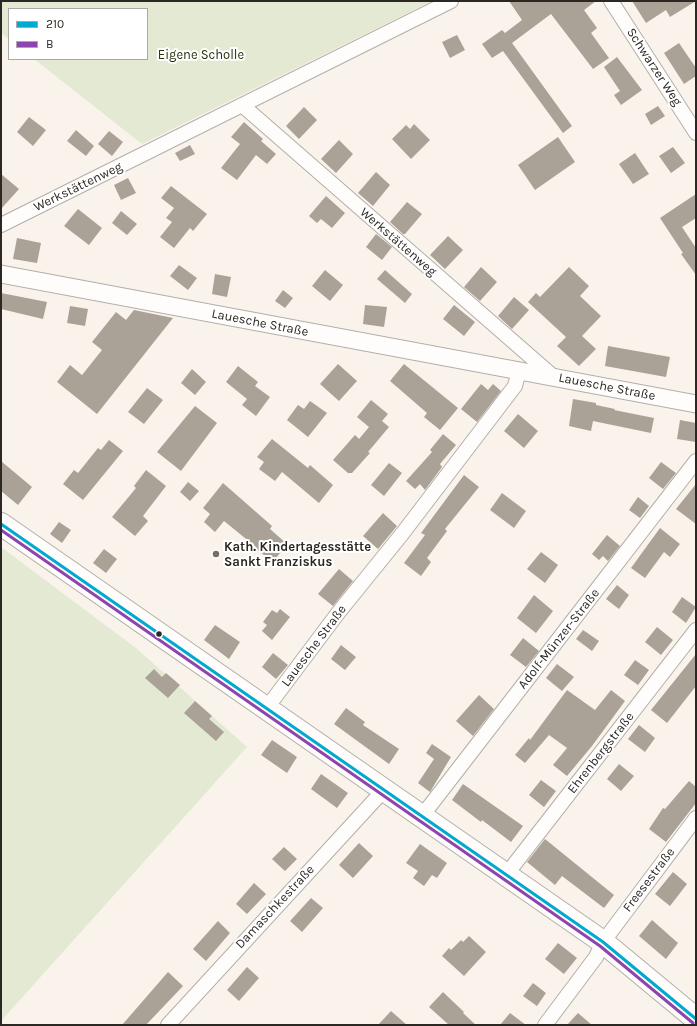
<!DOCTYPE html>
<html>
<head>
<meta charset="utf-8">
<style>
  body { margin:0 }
  #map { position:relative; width:697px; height:1026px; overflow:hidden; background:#f9f3ec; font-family:Karla,sans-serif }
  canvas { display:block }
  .frame { position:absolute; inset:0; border:2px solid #2b2722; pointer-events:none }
  .legend { position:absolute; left:8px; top:8px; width:140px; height:52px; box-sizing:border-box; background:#fff; border:1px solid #aaa9a7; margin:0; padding:5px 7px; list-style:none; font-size:12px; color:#2b2722 }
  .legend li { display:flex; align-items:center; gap:8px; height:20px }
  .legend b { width:20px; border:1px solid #aaa9a7 }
</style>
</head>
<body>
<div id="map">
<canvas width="697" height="1026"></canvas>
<div class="frame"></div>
<ul class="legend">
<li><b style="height:5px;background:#00a9ce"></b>210</li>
<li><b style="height:5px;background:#8e44ad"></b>B</li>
</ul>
</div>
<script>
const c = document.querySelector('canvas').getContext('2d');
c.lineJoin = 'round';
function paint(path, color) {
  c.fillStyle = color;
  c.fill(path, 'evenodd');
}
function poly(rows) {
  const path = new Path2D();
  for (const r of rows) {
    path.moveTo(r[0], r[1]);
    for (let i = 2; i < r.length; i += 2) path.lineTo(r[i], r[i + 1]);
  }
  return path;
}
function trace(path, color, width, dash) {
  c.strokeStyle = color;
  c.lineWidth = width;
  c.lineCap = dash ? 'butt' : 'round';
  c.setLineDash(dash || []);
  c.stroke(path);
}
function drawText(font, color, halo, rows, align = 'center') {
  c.font = font + ' Karla,sans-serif';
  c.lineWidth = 4;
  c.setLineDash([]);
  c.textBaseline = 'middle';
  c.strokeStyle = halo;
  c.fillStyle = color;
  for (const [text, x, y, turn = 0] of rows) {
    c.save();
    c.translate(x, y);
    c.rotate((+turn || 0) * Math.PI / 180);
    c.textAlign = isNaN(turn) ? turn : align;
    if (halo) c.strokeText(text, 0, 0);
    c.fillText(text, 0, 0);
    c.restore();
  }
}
const green = poly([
  [1,1,432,1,142,144,34,59,147,59,147,9,9,9,9,39,1,33],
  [1,547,136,648,247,747,1,1021]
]);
const building = poly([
  [509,1,596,1,584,10,597,28,591,33,609,58,593,69,551,14,512,43,572,126,563,133,503,51,492,58,482,44,502,30,505,33,522,20],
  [632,1,696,1,670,17,666,10,646,23],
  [457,35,465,50,450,58,442,42],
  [679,43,696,68,696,76,684,84,664,53],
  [617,57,642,90,621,105,614,95,620,91,604,67],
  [658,106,665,116,651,125,645,114],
  [304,107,317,120,299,139,286,126],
  [29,117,46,130,33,146,17,132],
  [244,122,263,139,261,141,276,154,267,164,256,155,237,180,221,168,240,144,231,137],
  [414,124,430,140,411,159,392,139,406,125,410,129],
  [76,130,94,146,86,156,67,141],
  [109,131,123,142,112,156,98,144],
  [558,137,575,162,535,190,518,165],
  [339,140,353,154,336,173,321,159],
  [190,145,195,154,180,161,175,153],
  [673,147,685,163,671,173,659,156],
  [635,153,649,174,633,184,619,164],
  [376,172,390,185,373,206,358,193],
  [1,174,19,189,1,209],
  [128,178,136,193,121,200,114,185],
  [171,186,207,214,193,231,190,228,174,248,160,237,172,222,166,218,174,208,161,198],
  [696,194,696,218,682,227,696,248,696,275,681,254,683,253,660,218],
  [326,196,345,213,332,228,321,219,317,223,309,216],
  [407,202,422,214,405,234,403,234,390,222],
  [78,209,102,228,89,245,64,226],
  [121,211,137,224,127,235,112,223],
  [376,234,392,247,382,260,366,247],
  [448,236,463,250,445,269,430,255],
  [17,238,41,243,37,263,13,259],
  [179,265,197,278,188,290,170,276],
  [481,267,497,282,480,301,464,287],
  [569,267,589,286,580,296,601,316,582,336,596,349,579,366,557,346,566,337,528,302,536,293,540,297],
  [325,270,343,285,330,301,312,286],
  [385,270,412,294,405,303,377,279],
  [215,274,231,277,227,297,212,294],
  [283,290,293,298,285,308,275,301],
  [1,293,47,302,43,319,1,309],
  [514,297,529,310,512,329,498,316],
  [365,305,387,307,384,327,363,324],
  [454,305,475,322,464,336,443,319],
  [70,306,88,309,85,326,67,323],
  [134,310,173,318,97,414,57,382,70,365,82,375,102,350,92,342,116,312,126,320],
  [608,346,670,357,666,377,605,366],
  [338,364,357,381,339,401,320,384],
  [404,364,458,408,440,430,424,417,427,413,390,381],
  [238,366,258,382,255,386,270,397,256,416,242,405,247,399,226,382],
  [192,369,206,382,195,395,181,383],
  [481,384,488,390,493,384,501,391,477,422,461,409],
  [147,388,163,400,144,424,128,412],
  [573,399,596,403,596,405,615,409,614,410,654,418,651,433,593,421,591,431,569,426],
  [371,400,388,414,382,421,389,427,368,452,370,453,352,473,348,473,333,460,355,435,359,439,369,427,357,417],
  [310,401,327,413,308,437,287,420,298,405,304,409],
  [195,406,217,423,181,471,157,452],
  [518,414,538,431,524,448,504,431],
  [680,420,696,423,696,442,677,439],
  [443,434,456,445,440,464,442,467,425,490,420,484,415,489,406,481,432,452,430,450],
  [272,439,308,468,310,465,333,485,319,503,282,472,275,481,259,469,264,462,257,457],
  [109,440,123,451,83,500,63,484,74,470,78,473,98,448,101,450],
  [1,461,32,487,18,505,1,491],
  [661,462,676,473,663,489,649,478],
  [389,463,402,473,384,496,371,485],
  [146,470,166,486,143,516,148,521,135,536,112,517,136,488,134,486],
  [464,475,479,487,445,529,447,531,427,558,431,562,421,576,404,563,425,535,421,533],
  [188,482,199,491,190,501,180,492],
  [223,483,272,526,270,529,287,544,273,562,255,548,256,547,224,521,215,532,204,522,210,514,203,508],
  [696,484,696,524,676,509],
  [502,493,526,511,514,528,490,510],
  [638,497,649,506,640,518,629,510],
  [383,513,397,526,378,549,363,536],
  [59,522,71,530,62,543,50,534],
  [660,528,680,544,670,557,664,552,645,578,631,568],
  [607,535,620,546,608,561,603,556,599,560,592,554],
  [104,549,117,559,106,573,93,563],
  [541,552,558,565,545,583,527,569],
  [339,569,353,581,333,606,318,594],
  [617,585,629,595,619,609,606,599],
  [534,595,553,611,536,633,517,618],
  [682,597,696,607,686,623,672,612],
  [280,609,290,617,272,640,262,631,267,625,263,622,272,610,277,613],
  [215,625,240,642,229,659,204,640],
  [657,627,673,640,661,655,645,642],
  [583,630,599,641,592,651,576,639],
  [523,638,539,651,526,667,510,655],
  [341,645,356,657,345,670,331,659],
  [273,653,288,665,276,679,262,667],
  [696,654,696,686,667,723,651,710],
  [635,660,649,670,638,685,624,675],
  [557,664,574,677,562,691,546,678],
  [154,669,162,677,166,673,180,685,168,698,145,678],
  [567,690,595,710,611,690,625,701,592,746,567,776,553,765,567,748,549,735,525,763,515,755,529,738,530,740],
  [479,695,494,709,473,736,456,721],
  [195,701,212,716,209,719,224,732,216,741,184,713],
  [346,708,365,722,363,725,399,749,389,764,334,724],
  [639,725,655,738,645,752,628,739],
  [272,740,297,757,287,773,261,755],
  [432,744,451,757,430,792,418,783,434,759,426,753],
  [619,764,634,776,621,791,607,779],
  [321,774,348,793,337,808,311,789],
  [541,780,556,791,544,807,529,795],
  [689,781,696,787,696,803,666,842,649,829,663,808,665,809],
  [463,784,523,826,511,842,482,820,481,822,452,800],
  [545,839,614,895,604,908,562,876,555,885,527,862],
  [359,843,373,856,353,878,339,865],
  [420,844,447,863,437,878,432,875,424,886,413,878,418,871,406,863],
  [284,847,297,859,285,871,272,859],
  [673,872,687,884,670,906,655,894],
  [254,883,266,894,247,914,236,904],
  [311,898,323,908,302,932,290,921],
  [652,920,678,943,666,959,639,936],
  [218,921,230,933,206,961,193,949],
  [469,936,486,952,464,976,442,956,449,948,451,950,461,940,463,942],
  [558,943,577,958,564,974,545,959],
  [247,967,259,978,239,1001,227,990],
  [168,972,183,986,146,1025,122,1025],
  [533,983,546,993,537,1006,523,996],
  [443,992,464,1012,463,1013,476,1025,449,1025,429,1007],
  [391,1011,407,1025,378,1025],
  [510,1013,526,1025,500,1025],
  [578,1013,592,1025,567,1025]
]);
const minor = poly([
  [611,1,696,133],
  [242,105,555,378],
  [1,225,451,1],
  [266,709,338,613,402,534,515,386,519,371],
  [422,816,696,461],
  [506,875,696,630],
  [168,1025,383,791],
  [545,1025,596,957,603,942,696,818]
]);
const tertiary = poly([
  [1,274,696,404]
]);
const primary = poly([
  [1,524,603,942,696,1019]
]);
const bus1 = poly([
  [1,524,603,942,696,1019]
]);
const bus2 = poly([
  [1,530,600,946,693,1023]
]);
const markers = [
  [216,554,4,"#736e69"],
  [159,634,3.5,"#2b2722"]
];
const parkNames = [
  ["Eigene Scholle",201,55]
];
const streetNames = [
  ["Schwarzer Weg",654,67,57],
  ["Werkstättenweg",78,187,-26],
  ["Werkstättenweg",398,242,41],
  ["Lauesche Straße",260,323,11],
  ["Lauesche Straße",607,387,11],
  ["Adolf-Münzer-Straße",559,639,-52],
  ["Lauesche Straße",314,646,-53],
  ["Ehrenbergstraße",601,753,-52],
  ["Freesestraße",649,880,-53],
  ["Damaschkestraße",275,907,-47]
];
const poiNames = [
  ["Kath. Kindertagesstätte",224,547],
  ["Sankt Franziskus",224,562]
];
paint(green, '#e4e9d3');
paint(building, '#aba297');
trace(minor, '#b3aea8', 16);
trace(tertiary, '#b3aea8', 19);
trace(primary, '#b3aea8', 24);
trace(minor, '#fefdfc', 14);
trace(tertiary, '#fefdfc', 17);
trace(primary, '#fefdfc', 22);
trace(bus1, '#00a9ce', 3);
trace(bus2, '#8e44ad', 3);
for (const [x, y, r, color] of markers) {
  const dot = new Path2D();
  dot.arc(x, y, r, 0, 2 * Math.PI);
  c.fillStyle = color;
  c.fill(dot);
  trace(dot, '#fff', 1.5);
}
drawText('13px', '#25320c', '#fff', parkNames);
drawText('13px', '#2b2722', '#fff', streetNames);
drawText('bold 13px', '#2b2722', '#fff', poiNames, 'left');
</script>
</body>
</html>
